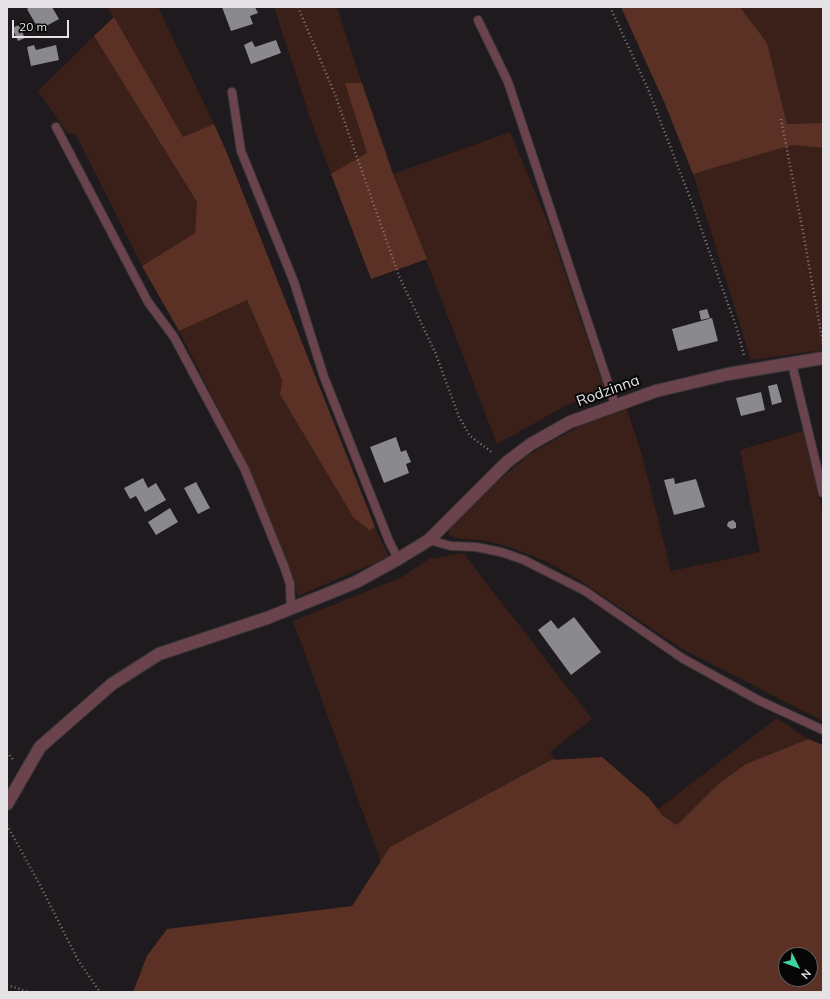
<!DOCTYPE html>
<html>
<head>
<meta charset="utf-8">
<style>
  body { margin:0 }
  #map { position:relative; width:830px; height:999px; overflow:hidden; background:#1e1a1d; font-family:Mulish,sans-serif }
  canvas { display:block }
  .frame { position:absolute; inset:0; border:8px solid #e5e2e5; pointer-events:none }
  .north { position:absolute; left:778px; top:947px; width:40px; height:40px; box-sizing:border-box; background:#070607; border:1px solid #605e60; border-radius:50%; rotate:132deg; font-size:11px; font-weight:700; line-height:16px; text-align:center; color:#e5e2e5 }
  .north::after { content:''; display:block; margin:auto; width:14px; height:18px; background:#3dd4a3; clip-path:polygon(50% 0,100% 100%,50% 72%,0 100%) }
  .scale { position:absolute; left:12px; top:20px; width:57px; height:18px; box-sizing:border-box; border:2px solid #e5e2e5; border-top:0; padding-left:5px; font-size:12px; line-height:14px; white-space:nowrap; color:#e5e2e5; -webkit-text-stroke:3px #070607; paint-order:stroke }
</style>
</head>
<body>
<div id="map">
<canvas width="830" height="999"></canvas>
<div class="frame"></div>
<div class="north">N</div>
<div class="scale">20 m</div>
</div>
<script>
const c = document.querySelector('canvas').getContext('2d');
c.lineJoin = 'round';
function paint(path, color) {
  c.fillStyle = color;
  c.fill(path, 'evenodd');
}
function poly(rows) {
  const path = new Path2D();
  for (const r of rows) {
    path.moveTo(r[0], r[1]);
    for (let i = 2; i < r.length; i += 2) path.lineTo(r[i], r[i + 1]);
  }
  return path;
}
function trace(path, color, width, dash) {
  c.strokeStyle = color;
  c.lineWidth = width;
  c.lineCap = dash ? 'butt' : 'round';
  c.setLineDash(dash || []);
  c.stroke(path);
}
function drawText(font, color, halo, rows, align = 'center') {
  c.font = font + ' Mulish,sans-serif';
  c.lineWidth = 4;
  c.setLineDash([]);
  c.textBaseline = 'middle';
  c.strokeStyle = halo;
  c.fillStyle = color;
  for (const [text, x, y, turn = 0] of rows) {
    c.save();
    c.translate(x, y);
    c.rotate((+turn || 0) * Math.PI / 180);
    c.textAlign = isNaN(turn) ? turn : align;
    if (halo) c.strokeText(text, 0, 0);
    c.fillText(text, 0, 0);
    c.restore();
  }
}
const green = poly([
  [107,7,158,7,214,124,183,137],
  [274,7,337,7,362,83,346,83,367,154,331,174,310,118],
  [740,7,823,7,823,123,787,124,767,43],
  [94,36,197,202,195,233,142,266,76,135,67,133,38,91],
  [510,132,548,223,605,391,567,405,497,444,393,174],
  [792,145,823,148,823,350,751,360,693,174],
  [247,300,282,380,280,394,353,517,370,531,375,527,389,557,298,596,289,566,248,468,179,331],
  [627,409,642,455,671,571,760,552,740,450,803,431,823,514,823,721,682,649,582,582,548,562,506,546,487,541,456,538,448,534,450,528,496,483,528,455,583,424],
  [463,553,592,719,550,752,556,760,551,760,390,847,381,862,293,621,402,577,429,559],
  [777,718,808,739,746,764,717,785,677,825,663,816,658,809]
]);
const forest = poly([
  [621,7,740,7,767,43,787,124,823,123,823,148,792,145,693,174,665,104],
  [114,17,183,137,214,124,227,153,375,527,370,531,353,517,280,394,282,380,247,300,179,331,142,266,195,233,197,202,94,36],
  [345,83,362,83,393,174,427,259,371,279,331,174,367,153],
  [808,739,823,745,823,992,133,992,147,956,167,929,352,906,390,847,551,760,602,757,649,798,663,816,677,825,717,785,746,764],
  [786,955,810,955,810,979,786,979]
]);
const building = poly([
  [30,7,52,7,59,19,39,30,27,9],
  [222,7,255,7,258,13,250,16,253,24,231,31],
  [19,25,21,29,23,28,25,31,22,32,25,38,18,41,12,28],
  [276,40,281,53,251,64,244,45,252,41,255,47],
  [34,45,36,50,56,45,59,60,31,66,27,47],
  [707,309,710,318,701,320,699,311],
  [712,318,718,341,678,351,672,329],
  [777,384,782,402,772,405,768,386],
  [761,392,765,410,741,416,736,398],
  [396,437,401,452,406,450,411,462,406,464,409,473,384,483,370,447],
  [143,478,148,488,156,483,166,500,145,512,136,496,130,499,124,488],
  [674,478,675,484,696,479,705,507,674,515,664,480],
  [196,482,210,508,198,514,184,488],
  [170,508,178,522,156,535,148,522],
  [733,520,736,523,736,528,731,529,727,526,728,522],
  [574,617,601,652,571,675,538,630,551,620,558,629]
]);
const path = poly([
  [298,7,334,92,399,276,435,352,459,417,470,436,493,453],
  [610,7,648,89,692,203,737,329,744,355],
  [781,119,803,232,823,344],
  [7,752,14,761],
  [7,825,41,887,78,960,100,992],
  [7,985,29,992]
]);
const service = poly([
  [478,20,508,82,615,404],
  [232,92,241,151,294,282,324,377,389,541,398,559],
  [56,127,148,302,174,337,245,470,284,566,290,584,291,608],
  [792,364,823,493],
  [429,540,451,546,476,547,501,552,524,560,585,591,682,658,758,700,823,730]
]);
const minor = poly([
  [7,804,40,747,112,684,159,654,267,618,327,594,356,582,398,559,429,540,507,462,531,444,570,422,656,391,728,374,823,358]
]);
const streetNames = [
  ["Rodzinna",608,391,-20]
];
paint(green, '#3a2018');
paint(forest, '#5c3125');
paint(building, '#8a898e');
trace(service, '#3a3639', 10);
trace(minor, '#3a3639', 14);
trace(path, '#807c7f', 2.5, [1, 3]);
trace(service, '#6b434d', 8);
trace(minor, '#6b434d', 12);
drawText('15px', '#e5e2e5', '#070607', streetNames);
</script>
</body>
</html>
